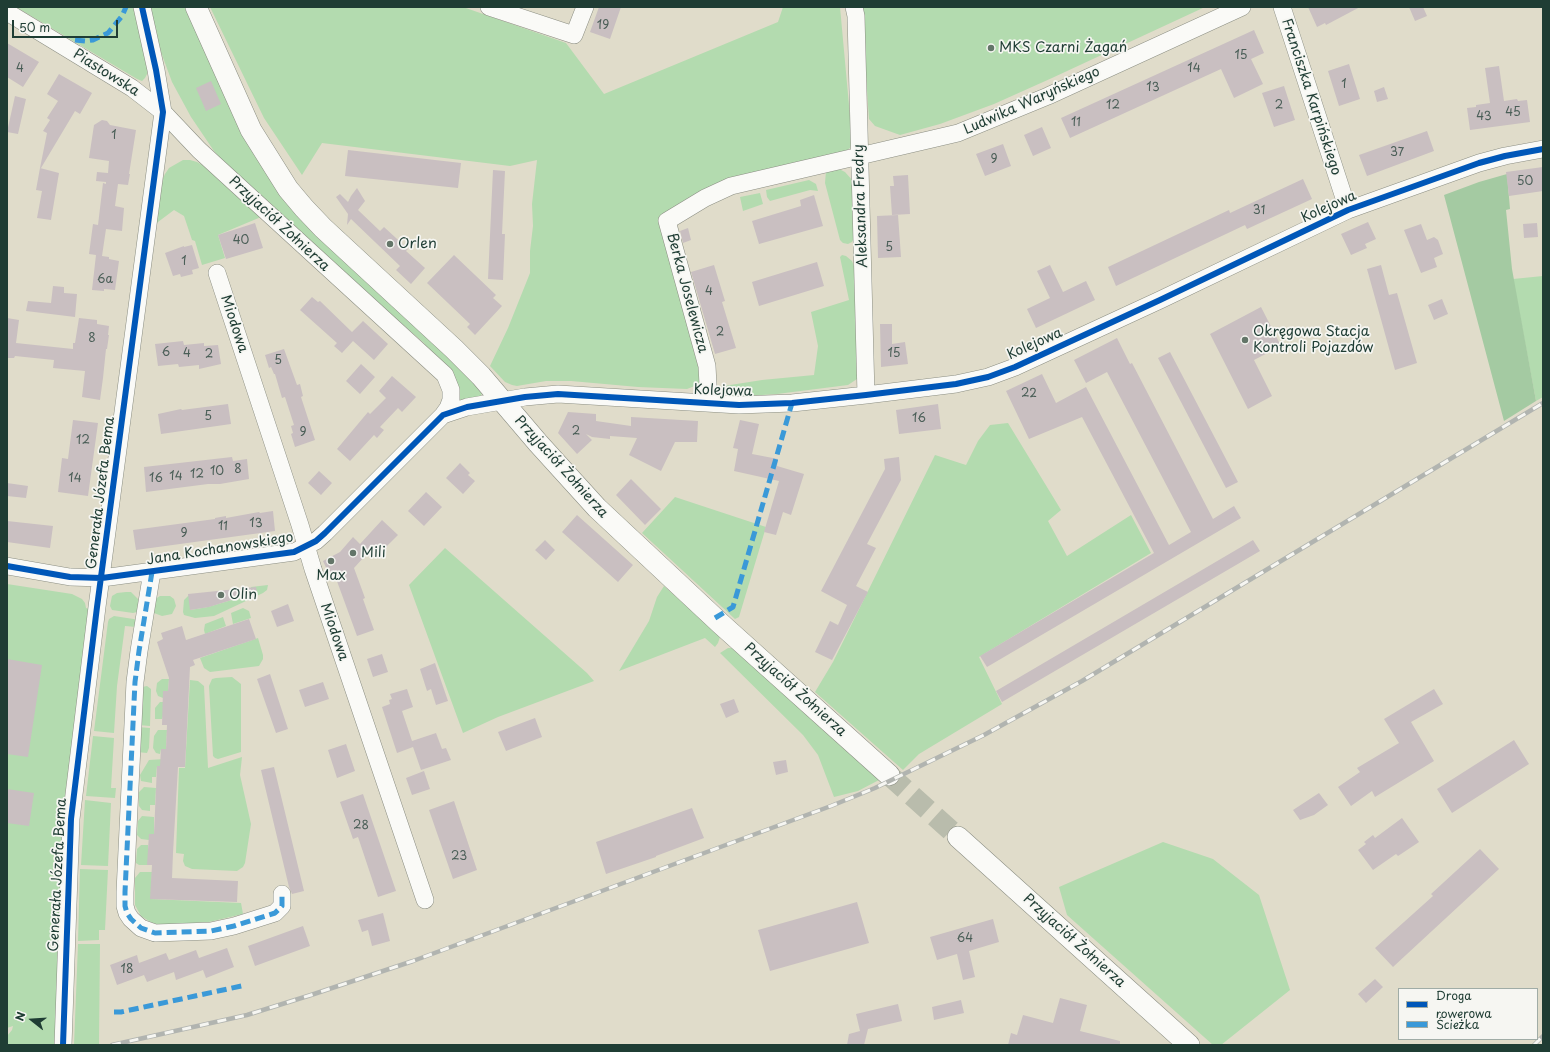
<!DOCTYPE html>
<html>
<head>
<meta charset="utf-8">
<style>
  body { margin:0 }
  #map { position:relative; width:1550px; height:1052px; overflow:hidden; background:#e0dcca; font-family:"Playpen Sans",sans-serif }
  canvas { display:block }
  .frame { position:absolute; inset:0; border:8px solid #1f3d34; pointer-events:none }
  .legend { position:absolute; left:1398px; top:988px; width:140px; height:52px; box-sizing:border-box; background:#f6f6f2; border:1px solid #a0aca6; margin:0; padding:5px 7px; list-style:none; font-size:12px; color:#1f3d34 }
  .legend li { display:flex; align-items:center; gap:8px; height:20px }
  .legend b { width:20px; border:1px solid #a0aca6 }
  .north { position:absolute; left:12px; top:1000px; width:40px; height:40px; -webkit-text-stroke:3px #f6f6f2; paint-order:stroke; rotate:287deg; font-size:11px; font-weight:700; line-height:16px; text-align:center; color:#1f3d34 }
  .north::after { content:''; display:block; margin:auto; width:14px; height:18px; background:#1f3d34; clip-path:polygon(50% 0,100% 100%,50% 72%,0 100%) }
  .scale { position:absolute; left:12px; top:20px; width:106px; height:18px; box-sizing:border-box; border:2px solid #1f3d34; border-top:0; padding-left:5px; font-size:12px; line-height:14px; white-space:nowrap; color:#1f3d34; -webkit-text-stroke:3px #f6f6f2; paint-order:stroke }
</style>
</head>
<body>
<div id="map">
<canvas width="1550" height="1052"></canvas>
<div class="frame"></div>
<ul class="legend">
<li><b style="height:5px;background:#0057b8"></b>Droga rowerowa</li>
<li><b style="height:5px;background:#3a99d8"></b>Ścieżka</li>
</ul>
<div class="north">N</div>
<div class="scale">50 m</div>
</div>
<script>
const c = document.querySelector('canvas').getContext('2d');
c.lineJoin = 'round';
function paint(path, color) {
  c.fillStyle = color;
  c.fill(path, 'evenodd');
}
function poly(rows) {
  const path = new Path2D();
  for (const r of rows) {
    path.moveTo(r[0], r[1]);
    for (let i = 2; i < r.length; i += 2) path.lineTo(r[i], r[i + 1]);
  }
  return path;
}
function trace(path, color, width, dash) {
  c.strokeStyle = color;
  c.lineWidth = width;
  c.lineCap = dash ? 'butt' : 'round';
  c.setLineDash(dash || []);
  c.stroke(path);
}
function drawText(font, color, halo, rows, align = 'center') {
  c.font = font + ' "Playpen Sans",sans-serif';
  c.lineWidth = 3.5;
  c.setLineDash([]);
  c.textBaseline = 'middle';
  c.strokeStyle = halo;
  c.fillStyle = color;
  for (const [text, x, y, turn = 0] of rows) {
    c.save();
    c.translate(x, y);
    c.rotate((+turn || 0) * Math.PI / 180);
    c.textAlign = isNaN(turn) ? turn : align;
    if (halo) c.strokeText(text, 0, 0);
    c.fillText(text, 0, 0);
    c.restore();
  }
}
const green = poly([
  [16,7,135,7,148,72,145,78,142,81,137,79],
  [149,7,187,7,239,126,475,381,482,393,481,396,471,399,456,400,424,343,347,276,228,167,214,151,191,117,172,82,158,44],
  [210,7,463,7,566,43,604,94,778,22,783,7,840,7,852,138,850,148,843,153,666,216,702,369,700,384,687,389,638,387,571,381,546,381,517,386,512,385,505,382,490,366,508,328,530,273,530,251,533,226,532,204,537,160,510,166,322,143,302,175,264,118],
  [863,7,1205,7,1052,78,994,104,940,124,900,135,875,126,869,119,862,18],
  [183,160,190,160,197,162,204,166,261,217,218,235,225,258,202,265,195,241,192,240,184,216,174,210,154,225,161,183,165,174,169,168],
  [839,169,845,172,853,181,854,238,852,242,848,244,843,243,840,240,825,183,826,171],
  [809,180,816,184,818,191,810,190,770,201,767,197,766,190],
  [760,193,763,204,743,211,740,197],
  [842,255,846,256,852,261,855,269,857,379,848,385,777,394,732,397,717,394,711,388,762,380,814,375,818,346,811,312,849,300,840,257],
  [1543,276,1543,397,1536,401,1513,279],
  [1008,423,1061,510,1048,521,1067,556,1131,515,1151,553,979,657,1002,704,919,754,903,770,815,692,833,662,935,455,966,465,978,441,990,425],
  [675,497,766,527,739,617,735,619,642,533],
  [445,548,587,673,594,681,498,717,463,733,409,585],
  [7,584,72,594,82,599,85,603,86,608,89,609,55,1045,7,1045,7,1036,12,1030,13,1026,7,1028],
  [268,585,267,590,263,593,214,616,195,618,184,615,183,612,184,600,190,594,190,610,208,607,252,594,251,587],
  [664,586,718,634,720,637,718,643,715,647,705,638,619,671,649,621,657,597],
  [126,592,131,592,139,600,137,612,133,613,112,610,110,606,112,596,117,593],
  [160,596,170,596,174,599,176,606,172,614,162,616,154,613,155,599],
  [243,608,249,611,251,618,233,624,231,613],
  [114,616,140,620,136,627,125,626,117,686,114,733,94,731,108,622,109,619],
  [223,617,226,626,205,634,204,630,205,624],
  [258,638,263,655,263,659,259,666,210,672,204,668,200,658],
  [728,648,733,648,879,780,858,791,834,797,818,755,803,735,720,653],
  [232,677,241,684,241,752,218,759,215,758,213,756,209,686,212,679,216,678],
  [162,679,169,679,168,691,163,691,163,698,158,696,156,691,157,683],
  [190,680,198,681,204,686,208,768,242,757,240,775,251,824,245,863,243,867,237,871,192,869,185,866,183,861,184,854,176,853,179,768,185,768],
  [147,686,151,689,151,691,150,726,138,725,142,687],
  [160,702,168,702,162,719,155,719,155,708],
  [138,727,150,728,149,748,147,753,137,752],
  [158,730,167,730,166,749,161,749,160,754,156,753,153,748,154,736],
  [93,736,114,738,111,788,116,788,115,798,86,796],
  [165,759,165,766,157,766,156,777,152,777,152,783,141,781,140,775,149,760],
  [144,787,156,788,155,805,150,805,150,811,142,810,139,806,139,792],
  [85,800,111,803,108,866,81,865],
  [142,816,154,817,154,834,149,840,141,839,137,835,138,821],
  [1163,842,1213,859,1259,895,1290,990,1221,1045,1213,1045,1067,915,1059,887],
  [141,845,148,845,148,865,139,865,136,863,137,849],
  [80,869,108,870,105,930,99,930,99,940,78,941],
  [140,872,152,872,151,899,241,903,243,914,209,922,162,925,152,923,141,916,135,905,135,878],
  [78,944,100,944,99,1044,92,1045,74,1045]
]);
const forest = poly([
  [1507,174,1510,209,1506,210,1512,269,1536,401,1504,421,1444,195,1479,182]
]);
const building = poly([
  [599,7,621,7,610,39,590,32],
  [1308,7,1360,7,1326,25,1325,23,1317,27],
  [1409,7,1423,7,1427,16,1415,21],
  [1254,30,1264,53,1251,59,1263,84,1234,98,1221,69,1070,138,1061,118],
  [7,43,39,62,23,87,7,77],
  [1349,64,1360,99,1339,106,1328,71],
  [1499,66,1504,101,1517,99,1518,101,1527,100,1530,122,1470,130,1467,108,1476,107,1476,105,1490,103,1485,68],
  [59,74,92,93,80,114,75,111,41,168,40,168,47,133,43,131,50,120,47,118,58,101,47,94],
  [211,81,221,104,206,111,196,88],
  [1284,86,1295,120,1274,127,1262,93],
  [1384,87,1388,99,1377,102,1374,91],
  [15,96,26,99,18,134,7,132],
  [102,120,107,121,110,125,136,130,129,174,130,174,128,185,118,184,115,206,124,208,122,231,106,229,102,256,109,257,109,259,119,261,115,290,104,289,104,291,92,290,96,255,89,254,93,224,98,225,103,183,106,184,106,182,96,181,97,172,108,173,109,161,89,158,94,125],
  [1042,127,1051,148,1033,156,1024,135],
  [1427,131,1434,151,1367,176,1359,155],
  [1003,144,1011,166,985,176,976,154],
  [348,150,461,163,458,188,345,176],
  [1543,167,1543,191,1509,196,1506,172],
  [40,168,59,173,51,220,37,218,42,191,36,190],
  [493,170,505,171,502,234,505,234,503,280,488,279],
  [908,175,910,214,892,215,890,186,894,186,893,176],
  [1303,179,1312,199,1247,229,1245,225,1116,286,1108,267,1229,210,1230,213],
  [357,188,365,201,358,210,380,231,384,227,408,249,406,251,425,268,411,284,396,270,400,266,351,219,347,225,348,214,336,197,340,194,348,202,351,196],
  [814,195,823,226,759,244,752,221,801,206,800,200],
  [898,215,901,257,878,258,877,216],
  [1368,222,1376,239,1365,244,1367,248,1351,255,1341,234],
  [255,223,263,248,226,259,218,235],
  [1537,223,1538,237,1524,238,1523,224],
  [1421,224,1427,240,1434,237,1438,240,1443,254,1434,258,1437,267,1421,273,1404,230],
  [688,228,691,240,683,243,680,231],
  [192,245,199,268,192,270,193,274,181,277,180,274,173,276,165,253,184,246,184,247],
  [454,255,496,295,493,298,502,306,475,335,467,327,470,324,427,283],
  [817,262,824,286,759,306,752,282],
  [714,265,725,301,722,302,736,348,715,354,691,272],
  [1050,265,1063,292,1086,281,1095,300,1036,328,1027,309,1050,298,1037,271],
  [1381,265,1389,295,1397,293,1417,363,1395,370,1367,269],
  [53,286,64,287,64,293,77,294,75,317,26,311,28,301,51,303],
  [312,297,318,302,320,301,352,332,363,321,388,344,374,360,353,341,342,353,334,346,337,343,300,310],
  [1442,299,1448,314,1434,320,1428,305],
  [1261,307,1281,346,1254,360,1272,396,1248,409,1210,334],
  [7,318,19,320,16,343,73,349,73,343,75,343,79,318,97,320,97,324,109,326,108,335,109,335,107,349,106,349,103,378,100,400,82,397,85,371,53,368,54,360,15,356,14,358,7,358],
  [880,324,892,324,892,344,905,342,908,364,881,367],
  [1117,338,1130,364,1132,363,1213,519,1234,506,1241,518,987,667,980,656,1154,553,1082,417,1029,439,1006,391,1042,374,1056,403,1086,387,1169,545,1191,532,1107,372,1086,383,1074,360],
  [183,341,184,345,204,343,204,346,218,345,221,364,199,369,199,365,179,367,178,364,158,366,155,344],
  [284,349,297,385,300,384,303,396,301,397,315,440,295,447,291,434,293,433,291,426,294,425,285,397,282,398,275,374,274,374,271,367,269,368,265,355],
  [1170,352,1238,482,1226,488,1158,358],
  [361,364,375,377,360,394,346,381],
  [392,376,416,397,402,412,398,408,380,427,384,430,377,438,374,435,350,461,337,449,368,412,370,414,386,398,379,391],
  [228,404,231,424,161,434,158,414,181,409,182,410],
  [938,404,941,429,899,434,896,410],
  [568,412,596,414,596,421,631,426,631,417,698,421,697,442,675,442,661,471,629,455,637,438,610,436,610,439,592,437,586,434,592,440,577,454,558,433],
  [73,420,98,423,88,496,58,492,62,458,68,459],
  [740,420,759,424,752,454,778,459,777,466,804,474,791,515,783,512,776,535,764,532,779,481,734,471,738,449,733,448],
  [232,457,233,461,247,459,249,479,220,484,208,484,146,492,144,467],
  [899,457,901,480,867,544,876,548,856,586,868,592,832,660,815,652,830,621,838,625,847,605,821,591,885,469,884,459],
  [460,463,470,473,468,475,475,481,463,494,446,478],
  [319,471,332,483,321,495,308,483],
  [631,479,661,509,645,525,616,495],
  [7,483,28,486,26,498,7,496],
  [426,492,442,507,424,526,408,511],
  [273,511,275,531,136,550,133,530,215,519,215,518,226,516,226,518,259,512,260,513],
  [577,515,633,565,618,582,562,532],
  [382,520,398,535,381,552,374,546,354,568,365,598,363,599,374,630,357,636,334,573,330,576,323,561,340,552,353,537,360,544],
  [7,521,53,526,50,548,7,542],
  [545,540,555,550,546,560,535,550],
  [1253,540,1260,551,1002,702,996,691],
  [256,587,257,592,209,607,190,610,188,594],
  [288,604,294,621,277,627,271,611],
  [249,619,256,639,193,660,195,665,190,667,185,767,178,767,173,853,172,878,238,881,237,902,150,899,152,865,147,865,149,834,154,834,157,766,160,766,161,749,166,749,167,725,162,725,163,691,168,691,169,678,157,642,163,639,161,633,182,626,186,640],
  [382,654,388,672,373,677,367,659],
  [7,659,42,665,28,757,7,754],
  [435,663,448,701,436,705,431,689,427,691,420,669],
  [270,674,288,729,276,733,257,679],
  [323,682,329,699,305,707,299,690],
  [407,689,413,707,402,711,412,741,436,733,442,749,446,748,451,760,421,770,413,747,397,753,382,707,390,704,389,700,392,699,390,694],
  [1434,689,1443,704,1411,722,1434,761,1375,797,1372,791,1351,806,1338,787,1360,772,1357,768,1399,743,1384,719],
  [734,699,739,712,726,718,720,704],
  [535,718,542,737,506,751,498,732],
  [1514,740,1529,764,1452,813,1437,789],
  [346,744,355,771,337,778,328,750],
  [786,760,788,772,776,775,773,762],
  [274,767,304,891,292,894,289,887,261,770],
  [424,771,430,789,412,795,406,778],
  [7,789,34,793,29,826,7,823],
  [1319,793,1328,805,1314,815,1300,820,1293,810],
  [363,794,396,891,378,897,358,837,353,839,340,802],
  [454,801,477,870,453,879,429,810],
  [692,808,704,838,656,856,656,857,606,874,596,842],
  [1402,818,1419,842,1398,856,1396,854,1373,870,1358,850,1366,844,1364,842,1373,835,1375,838],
  [1480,849,1499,869,1393,967,1375,948,1433,896,1431,894],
  [857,902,869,943,770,971,758,930],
  [383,913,390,941,372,946,368,930,362,932,358,920],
  [993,919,999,942,969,951,975,977,963,980,957,954,937,960,930,937],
  [303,926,310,946,255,966,248,946],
  [227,948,234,967,206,978,203,970,176,980,174,972,147,982,144,975,117,985,110,965,137,955,139,963,166,953,169,960,196,950,199,958],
  [1375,979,1383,987,1366,1003,1358,994],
  [1060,998,1087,1005,1080,1031,1120,1041,1120,1045,1008,1045,1011,1033,1017,1035,1023,1015,1053,1023],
  [961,1000,964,1013,934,1020,932,1007],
  [898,1004,902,1021,868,1029,864,1045,847,1045,849,1034,860,1031,856,1014]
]);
const majorTunnel = poly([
  [889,775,958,837]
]);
const minor = poly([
  [489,7,574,35,585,7],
  [854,7,856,16,866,395],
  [1282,7,1348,210],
  [7,12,132,88,163,112,199,150,445,375,451,390,451,400,448,408,443,415],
  [217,273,300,525,313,569,425,900],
  [709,403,707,366,667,221,705,198,731,186,958,133,1048,96,1242,7],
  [7,566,70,577,102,578,294,552,316,541,325,533,443,415,467,407,525,397,558,394,739,405,792,403,866,395,956,384,988,377,1015,367,1160,300,1348,210,1479,163,1505,156,1543,149],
  [152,572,139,651,135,682,125,892,125,906,127,913,131,919,141,928,155,933,211,931,234,926,275,913,282,906,282,894],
  [63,1045,71,819,97,607,163,112,156,70,142,7]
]);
const major = poly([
  [196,7,251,130,288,189,304,208,323,228,454,349,481,376,538,443,597,508,721,624,889,775],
  [958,837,1189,1045]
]);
const rail = poly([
  [112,1045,247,1015,311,995,413,961,831,806,875,788,984,735,1082,681,1543,403],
  [1534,1045,1543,1036]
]);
const quiet = poly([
  [75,40,85,41,93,40,108,33,122,16,126,7],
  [152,572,139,651,135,682,125,892,125,906,127,913,131,919,141,928,155,933,211,931,234,926,275,913,282,906,282,894],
  [715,618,733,607,792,403],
  [114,1012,121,1012,246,985]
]);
const cycleway = poly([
  [7,566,70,577,102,578,294,552,316,541,325,533,443,415,467,407,525,397,558,394,739,405,792,403,866,395,956,384,988,377,1015,367,1160,300,1348,210,1479,163,1505,156,1543,149],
  [63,1045,71,819,97,607,163,112,156,70,142,7]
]);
const markers = [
  [991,48,4,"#637568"],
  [390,244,4,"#637568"],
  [1245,340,4,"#637568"],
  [353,553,4,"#637568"],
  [331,561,4,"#637568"],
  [221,595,4,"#637568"]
];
const numberNames = [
  ["19",603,26],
  ["15",1241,56],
  ["4",20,69],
  ["14",1194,69],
  ["1",1344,85],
  ["13",1153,88],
  ["12",1113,106],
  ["2",1279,106],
  ["45",1513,113],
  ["43",1484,117],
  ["11",1076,123],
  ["1",114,136],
  ["37",1397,153],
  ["9",994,160],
  ["50",1525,182],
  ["31",1259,211],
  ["40",241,241],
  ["5",889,248],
  ["1",184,262],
  ["6a",105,280],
  ["4",709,292],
  ["2",720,333],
  ["8",92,339],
  ["6",166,353],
  ["4",187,354],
  ["15",894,354],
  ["2",209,355],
  ["5",278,361],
  ["22",1029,394],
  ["5",208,417],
  ["16",919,419],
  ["2",576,432],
  ["9",303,433],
  ["12",83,441],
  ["8",238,470],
  ["10",217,472],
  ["12",197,475],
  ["14",176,477],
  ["14",75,479],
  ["16",156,479],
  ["13",256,524],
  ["11",223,527],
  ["9",184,534],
  ["28",361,826],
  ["23",459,857],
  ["64",965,939],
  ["18",127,970]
];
const poiNames = [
  ["MKS Czarni Żagań",999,48],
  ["Orlen",398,244],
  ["Okręgowa Stacja",1253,332],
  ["Kontroli Pojazdów",1253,348],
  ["Mili",361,553],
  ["Max",331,576,"center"],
  ["Olin",229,595]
];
const streetNames = [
  ["Piastowska",106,73,32],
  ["Franciszka Karpińskiego",1311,97,72],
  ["Ludwika Waryńskiego",1032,101,-24],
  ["Aleksandra Fredry",861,206,-92],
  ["Kolejowa",1329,207,-24],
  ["Przyjaciół Żołnierza",279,224,43],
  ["Berka Joselewicza",687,293,75],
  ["Miodowa",234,324,72],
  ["Kolejowa",1035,344,-24],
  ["Kolejowa",723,391,2],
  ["Przyjaciół Żołnierza",561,467,48],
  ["Generała Józefa Bema",101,493,-83],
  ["Jana Kochanowskiego",220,549,-9],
  ["Miodowa",334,632,71],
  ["Przyjaciół Żołnierza",795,690,42],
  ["Generała Józefa Bema",58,875,-87],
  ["Przyjaciół Żołnierza",1074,941,42]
];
paint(green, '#b3dbaf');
paint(forest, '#a4caa2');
paint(building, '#c9bfc1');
trace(majorTunnel, '#b9bcac', 21, [21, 10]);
trace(minor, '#8b8e83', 18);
trace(major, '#8b8e83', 22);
trace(minor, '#fafaf7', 17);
trace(major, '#fafaf7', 21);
trace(rail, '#b1b4b0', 4.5);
trace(rail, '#f6f6f2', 3, [9]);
trace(quiet, '#3a99d8', 5, [10, 5]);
trace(cycleway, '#0057b8', 6);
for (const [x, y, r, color] of markers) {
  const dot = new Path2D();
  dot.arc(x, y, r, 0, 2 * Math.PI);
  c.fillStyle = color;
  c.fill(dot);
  trace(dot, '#f6f6f2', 1.5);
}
drawText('12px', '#4a5e57', null, numberNames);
drawText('14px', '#1f3d34', '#f6f6f2', poiNames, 'left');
drawText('14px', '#1f3d34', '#f6f6f2', streetNames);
</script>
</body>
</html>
